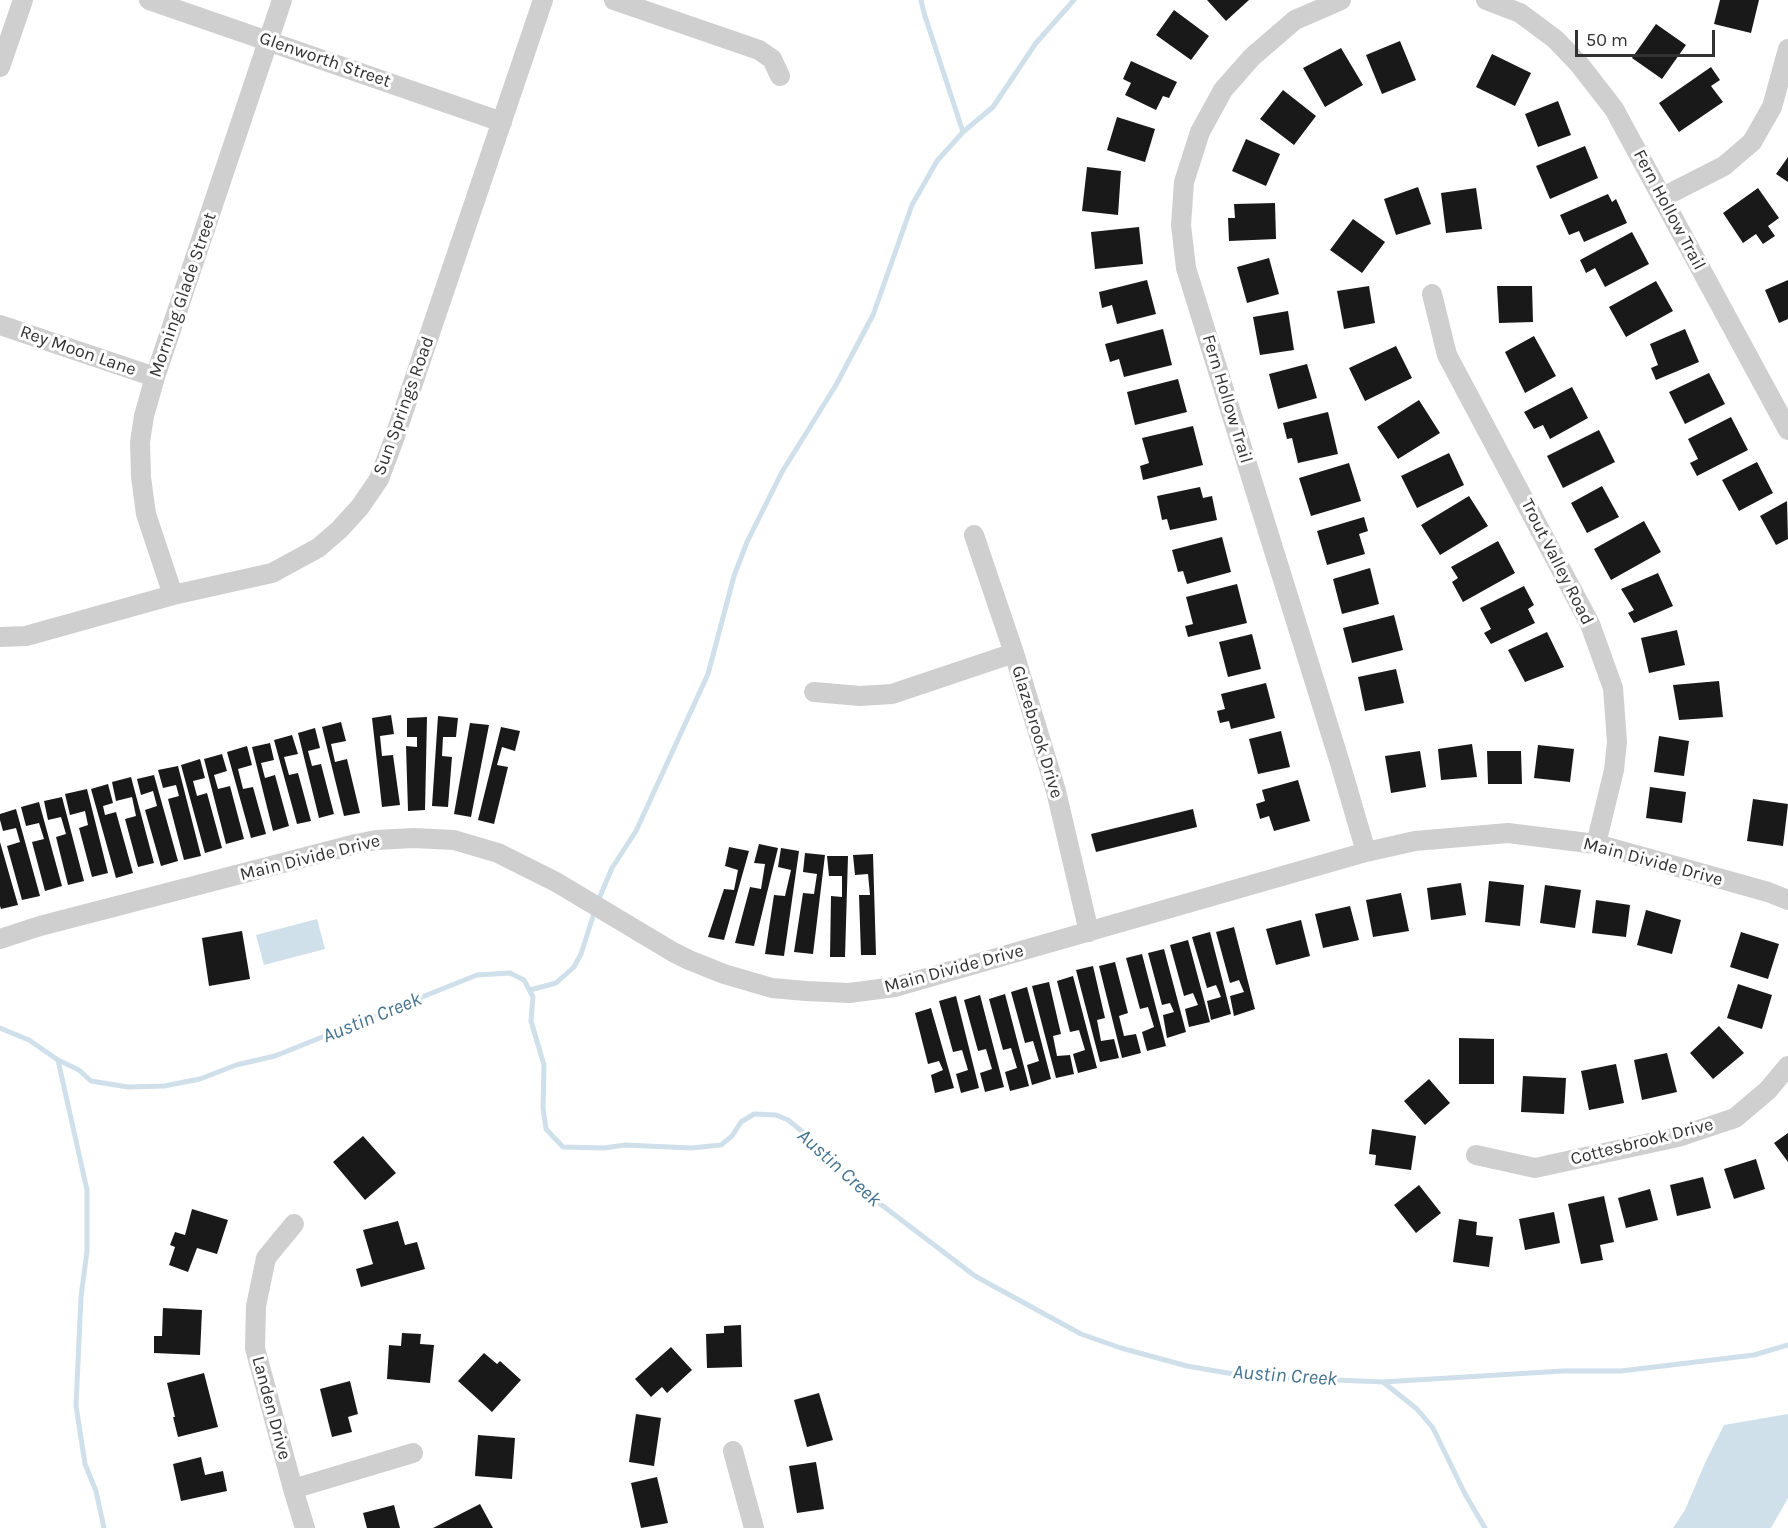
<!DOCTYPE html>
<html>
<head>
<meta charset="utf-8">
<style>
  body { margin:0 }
  #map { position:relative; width:1788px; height:1528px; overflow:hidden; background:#fff; font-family:Karla,sans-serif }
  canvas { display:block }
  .scale { position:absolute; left:1575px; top:30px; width:140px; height:27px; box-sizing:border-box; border:3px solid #323232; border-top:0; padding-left:8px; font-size:18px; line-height:21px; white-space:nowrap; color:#323232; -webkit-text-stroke:4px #fff; paint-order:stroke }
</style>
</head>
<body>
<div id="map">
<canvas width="1788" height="1528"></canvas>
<div class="scale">50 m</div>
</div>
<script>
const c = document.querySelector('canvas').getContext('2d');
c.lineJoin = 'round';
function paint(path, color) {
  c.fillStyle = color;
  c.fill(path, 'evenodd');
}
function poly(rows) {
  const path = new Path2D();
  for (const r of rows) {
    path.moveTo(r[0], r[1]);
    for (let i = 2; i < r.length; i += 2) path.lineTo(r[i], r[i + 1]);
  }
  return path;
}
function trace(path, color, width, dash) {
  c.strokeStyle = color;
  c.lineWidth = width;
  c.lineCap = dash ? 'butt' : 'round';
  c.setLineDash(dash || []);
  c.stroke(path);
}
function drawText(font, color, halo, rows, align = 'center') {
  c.font = font + ' Karla,sans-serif';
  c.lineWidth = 6;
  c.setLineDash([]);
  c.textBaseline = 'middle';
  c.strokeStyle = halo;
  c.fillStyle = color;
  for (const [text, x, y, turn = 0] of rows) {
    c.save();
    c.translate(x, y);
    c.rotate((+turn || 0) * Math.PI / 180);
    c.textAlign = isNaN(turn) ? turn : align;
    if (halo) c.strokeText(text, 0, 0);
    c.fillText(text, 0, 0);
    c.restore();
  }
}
const water = poly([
  [317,919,325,949,264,965,256,935],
  [1788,1414,1788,1498,1771,1528,1673,1528,1685,1510,1705,1463,1724,1425]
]);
const stream = poly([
  [921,0,924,13,963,132],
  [598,901,612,868,636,831,708,674,734,576,747,542,782,472,836,385,873,315,912,205,937,161,963,132,993,107,1036,43,1074,0],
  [530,990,556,983,574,967,581,954,595,910],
  [0,1028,29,1040,58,1060,79,1070,91,1081,128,1087,164,1086,200,1079,236,1065,275,1056,477,975,510,973,524,980,533,997,531,1021,544,1065,543,1108,546,1129,563,1147,604,1148,625,1145,691,1148,721,1145,732,1136,741,1122,754,1114,776,1115,788,1120,814,1141,862,1190,975,1276,1081,1334,1121,1348,1187,1366,1245,1376,1383,1382,1563,1371,1621,1371,1754,1355,1788,1345],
  [58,1060,87,1190,87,1251,81,1297,76,1406,85,1464,96,1491,104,1528],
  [1383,1382,1417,1409,1433,1428,1465,1494,1485,1528]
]);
const building = poly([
  [1207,0,1249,0,1226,21],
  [1720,0,1759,0,1751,33,1714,24],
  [1174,10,1209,36,1191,60,1156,35],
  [1656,24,1686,45,1662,79,1632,58],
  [1400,41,1416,80,1382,94,1366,55],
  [1341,48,1363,85,1325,107,1303,68],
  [1492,54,1531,73,1515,106,1476,87],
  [1131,61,1177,82,1169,98,1163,96,1156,110,1125,95,1131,83,1123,79],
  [1711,67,1720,80,1711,86,1723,102,1679,132,1659,103],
  [1283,90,1316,116,1294,145,1260,119],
  [1558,101,1571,135,1538,147,1525,114],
  [1117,117,1155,129,1145,162,1107,150],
  [1246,139,1280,154,1266,186,1232,171],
  [1585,146,1598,178,1550,199,1536,166],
  [1788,157,1788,182,1776,174],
  [1087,167,1121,171,1118,215,1082,211],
  [1418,187,1431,224,1396,235,1384,199],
  [1476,188,1482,229,1446,233,1441,193],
  [1758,188,1779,218,1768,226,1775,236,1763,244,1756,234,1743,243,1723,213],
  [1608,194,1612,202,1616,199,1627,223,1584,242,1579,231,1569,235,1560,215],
  [1275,203,1276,239,1229,241,1228,218,1235,218,1234,204],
  [1353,219,1385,242,1362,273,1330,250],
  [1139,227,1143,264,1095,269,1091,232],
  [1632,232,1649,264,1605,287,1595,268,1586,273,1580,260],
  [1269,258,1279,294,1247,303,1237,267],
  [1147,280,1156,314,1117,324,1112,305,1102,308,1099,292],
  [1788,280,1788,319,1779,323,1765,290],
  [1656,281,1673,311,1626,337,1609,307],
  [1369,286,1375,323,1344,329,1337,291],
  [1497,286,1532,286,1533,322,1499,323],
  [1288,311,1294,350,1260,355,1253,317],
  [1163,329,1172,365,1124,377,1119,359,1110,362,1105,344],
  [1685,329,1699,362,1656,380,1651,368,1658,365,1650,344],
  [1534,336,1556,376,1525,393,1505,352],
  [1396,346,1412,378,1365,401,1349,368],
  [1307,364,1317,398,1278,409,1269,374],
  [1709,373,1725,404,1685,424,1669,392],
  [1178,379,1187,412,1135,425,1127,392],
  [1572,387,1588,418,1550,439,1543,425,1534,429,1524,412],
  [1419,400,1440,433,1398,459,1377,427],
  [1328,412,1338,454,1298,463,1292,438,1287,439,1283,423],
  [1731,417,1748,450,1697,476,1690,463,1698,459,1688,439],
  [1193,426,1203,465,1143,480,1140,466,1149,463,1142,438],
  [1599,430,1615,462,1563,488,1547,456],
  [1449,453,1464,485,1417,508,1401,476],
  [1757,462,1773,493,1739,511,1722,480],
  [1349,463,1361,501,1311,516,1299,478],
  [1602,486,1619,517,1587,533,1571,503],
  [1200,487,1203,498,1212,496,1217,520,1170,530,1167,519,1162,520,1157,496],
  [1469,496,1488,526,1440,555,1421,525],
  [1787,501,1788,539,1776,545,1760,516],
  [1364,517,1368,531,1359,534,1365,554,1327,565,1317,531],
  [1644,521,1661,552,1611,580,1594,549],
  [1222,537,1231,572,1187,584,1183,571,1178,572,1172,550],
  [1498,541,1515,573,1463,602,1452,582,1458,578,1451,567],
  [1370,568,1379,604,1342,614,1333,579],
  [1658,573,1673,606,1634,623,1628,613,1634,610,1621,589],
  [1237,584,1247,623,1188,637,1185,626,1193,624,1186,597],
  [1524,586,1534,605,1528,609,1535,623,1491,644,1484,633,1491,629,1480,608],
  [1394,615,1403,650,1352,663,1343,628],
  [1677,630,1685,665,1649,673,1641,638],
  [1547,632,1564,667,1525,682,1508,650],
  [1252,634,1261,669,1228,677,1219,642],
  [1396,669,1404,703,1365,711,1358,677],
  [1719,681,1723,717,1679,720,1673,685],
  [1266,683,1275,718,1231,729,1229,721,1220,723,1217,711,1225,709,1221,694],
  [391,715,394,734,380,736,382,756,393,755,400,805,382,807,372,718],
  [438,716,458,718,456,737,443,737,442,756,452,757,448,807,432,806],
  [427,717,425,810,408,811,406,746,417,747,417,737,407,737,407,718],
  [341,722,346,741,331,744,335,762,347,759,360,813,344,816,322,727],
  [470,723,489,725,471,817,454,814],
  [501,727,520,731,515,751,502,747,497,765,508,767,494,824,478,820],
  [315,728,320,748,308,751,312,766,321,764,334,814,319,818,298,733],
  [1281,731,1290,767,1258,774,1249,739],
  [292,735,298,754,284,757,289,775,298,773,311,821,297,824,274,740],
  [1659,736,1689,741,1684,776,1654,772],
  [270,743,274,760,261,763,265,778,275,775,289,826,273,831,252,747],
  [1472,744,1477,777,1441,780,1438,749],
  [1538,745,1574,749,1570,782,1534,778],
  [247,746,252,765,238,769,243,789,253,787,266,834,251,838,227,752],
  [1420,751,1426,787,1391,793,1385,756],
  [1487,751,1521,751,1522,784,1488,784],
  [222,754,227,771,214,775,218,789,230,786,244,839,226,844,204,759],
  [200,759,205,778,193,781,197,796,207,793,222,848,205,853,181,765],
  [178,766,201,856,184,860,168,799,179,796,176,785,163,788,158,770],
  [154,775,178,861,161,866,145,810,157,806,153,791,141,795,137,779],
  [131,777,154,863,138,867,125,819,136,816,132,797,116,801,112,782],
  [1298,780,1310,821,1274,831,1269,816,1260,819,1256,804,1265,801,1262,790],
  [108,784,113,803,103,806,105,815,116,812,133,873,116,878,91,789],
  [1650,787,1686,792,1682,823,1646,818],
  [87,789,108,873,92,877,79,828,88,825,85,811,70,815,65,794],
  [62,797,84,881,68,885,56,837,66,834,61,817,48,820,44,801],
  [1753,799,1788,804,1783,846,1747,841],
  [39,802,62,886,45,891,32,842,44,839,39,823,26,826,21,807],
  [16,809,40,896,22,900,7,846,20,842,16,828,3,831,0,820,0,814],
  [1193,809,1197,827,1096,852,1091,834],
  [0,842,18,905,1,909,0,906],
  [759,844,778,848,754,946,735,943,750,887,761,889,765,864,754,863],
  [729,847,749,851,724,940,708,937,724,889,734,890,738,870,725,866],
  [781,848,799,851,784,956,765,954,774,895,785,896,791,870,778,867],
  [805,853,825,855,813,954,794,952,803,893,814,894,817,874,803,872],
  [873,854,876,955,861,955,859,895,870,895,868,874,855,875,853,855],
  [827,856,848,856,845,957,830,957,831,896,842,897,842,876,829,876],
  [1489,881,1524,885,1520,926,1485,922],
  [1461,883,1466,915,1431,920,1427,888],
  [1545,885,1581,890,1575,928,1540,923],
  [1401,893,1409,931,1373,937,1366,900],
  [1596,900,1630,905,1626,937,1592,933],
  [1350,906,1359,940,1323,948,1315,914],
  [1646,910,1681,920,1672,954,1637,945],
  [1301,920,1310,956,1276,965,1266,929],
  [1234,927,1255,1009,1234,1016,1230,996,1244,992,1239,980,1230,983,1216,932],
  [242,931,250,979,209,986,202,938],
  [1210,932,1231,1014,1211,1020,1207,1001,1221,997,1216,985,1207,988,1192,937],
  [1741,932,1779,944,1768,979,1730,967],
  [1188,940,1210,1022,1189,1027,1185,1009,1198,1005,1193,993,1184,996,1170,945],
  [1164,949,1186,1032,1167,1038,1163,1015,1174,1012,1170,1003,1162,1005,1148,953],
  [1142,954,1166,1046,1147,1051,1142,1032,1154,1027,1148,1007,1140,1009,1126,958],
  [1115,962,1128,1013,1119,1016,1124,1036,1136,1034,1141,1053,1122,1058,1099,966],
  [1093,966,1105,1018,1097,1020,1101,1041,1114,1039,1119,1058,1100,1062,1076,970],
  [1073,976,1097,1068,1078,1073,1073,1054,1085,1050,1079,1030,1070,1032,1057,981],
  [1049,982,1061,1034,1053,1036,1057,1056,1070,1055,1074,1074,1056,1078,1032,986],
  [1738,984,1772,995,1762,1029,1727,1018],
  [1027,987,1051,1079,1032,1085,1027,1065,1039,1061,1033,1041,1025,1043,1011,992],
  [1005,994,1029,1086,1010,1091,1005,1072,1017,1068,1011,1048,1003,1050,989,999],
  [980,995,1004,1087,985,1092,980,1073,992,1069,986,1049,978,1051,964,1000],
  [956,996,979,1088,961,1093,956,1074,968,1070,962,1050,953,1052,939,1001],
  [931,1008,954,1088,935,1093,931,1075,943,1070,939,1061,928,1064,915,1013],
  [1719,1026,1744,1053,1713,1079,1690,1053],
  [1459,1038,1494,1039,1494,1084,1459,1084],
  [1667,1053,1677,1092,1642,1100,1634,1060],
  [1616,1064,1624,1103,1589,1110,1581,1071],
  [1523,1076,1566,1078,1564,1114,1521,1112],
  [1429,1079,1450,1103,1425,1125,1404,1101],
  [1372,1129,1416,1136,1411,1170,1375,1165,1376,1155,1369,1154],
  [1788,1133,1788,1162,1774,1143],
  [363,1136,396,1173,365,1200,333,1162],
  [1756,1159,1765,1189,1734,1199,1724,1169],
  [1703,1177,1711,1208,1677,1216,1670,1185],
  [1419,1185,1441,1213,1416,1233,1394,1205],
  [1650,1189,1658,1220,1626,1228,1618,1198],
  [1604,1196,1614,1242,1600,1245,1603,1260,1581,1264,1568,1204],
  [192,1209,228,1220,217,1254,197,1248,188,1272,169,1265,175,1247,170,1245,175,1232,185,1235],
  [1554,1212,1560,1243,1525,1250,1519,1219],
  [1459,1219,1477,1222,1476,1235,1493,1237,1489,1267,1453,1262],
  [398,1221,405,1245,417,1242,425,1269,361,1287,356,1269,373,1264,363,1230],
  [163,1308,202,1310,200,1355,154,1353,154,1336,162,1336],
  [741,1325,742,1367,707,1368,706,1334,724,1333,724,1326],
  [402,1333,421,1334,420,1344,434,1345,430,1383,387,1379,389,1345,401,1346],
  [671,1347,692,1370,667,1393,662,1387,651,1397,635,1379],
  [484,1353,497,1364,500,1361,521,1380,492,1412,458,1381],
  [204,1373,218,1427,178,1437,173,1417,175,1417,167,1383],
  [350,1381,358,1414,348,1417,352,1432,332,1437,320,1389],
  [819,1393,833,1440,807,1447,794,1400],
  [636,1414,661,1418,654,1466,629,1462],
  [478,1435,515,1438,512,1479,475,1476],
  [201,1457,205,1475,223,1471,227,1491,181,1501,173,1464],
  [816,1462,824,1509,797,1513,789,1466],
  [657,1477,668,1523,641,1528,631,1483],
  [480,1504,493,1528,433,1528],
  [394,1505,400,1528,367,1528,363,1513]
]);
const minor = poly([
  [149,0,502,122],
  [614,0,759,50,772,59,780,76],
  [1341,0,1295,20,1252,57,1223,90,1200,132,1184,182,1181,225,1186,268,1340,763,1366,852],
  [1486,0,1520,13,1555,39,1579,64,1614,109,1788,430],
  [0,67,23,0],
  [1663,197,1724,166,1752,142,1772,107,1788,49],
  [1432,294,1447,355,1590,624,1613,688,1617,742,1614,770,1596,844],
  [0,325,155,377],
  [974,535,1014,653,1056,791,1089,932],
  [173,595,146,514,141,477,140,442,144,416,155,377,282,0],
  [0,637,26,636,173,595,272,573,318,548,339,530,360,507,379,479,393,442,543,0],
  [814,692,860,696,892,694,1014,653],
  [0,939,40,926,356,844,376,840,413,838,454,840,498,853,556,882,673,952,689,960,724,974,772,988,806,991,849,993,895,987,1366,852,1415,841,1508,833,1596,844,1768,892,1788,900],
  [1476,1155,1535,1168,1678,1137,1735,1118,1768,1090,1788,1066],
  [294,1224,266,1258,256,1306,255,1348,293,1489,305,1528],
  [733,1451,754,1528],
  [293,1489,413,1453]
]);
const streetNames = [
  ["Glenworth Street",325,60,19],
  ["Fern Hollow Trail",1669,210,62],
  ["Morning Glade Street",183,295,-71],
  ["Rey Moon Lane",78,351,19],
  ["Fern Hollow Trail",1227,399,73],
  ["Sun Springs Road",404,406,-70],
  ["Trout Valley Road",1557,562,63],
  ["Glazebrook Drive",1037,732,73],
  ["Main Divide Drive",310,858,-14],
  ["Main Divide Drive",1653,862,15],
  ["Main Divide Drive",954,969,-15],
  ["Cottesbrook Drive",1642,1142,-14],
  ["Landen Drive",271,1408,75]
];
const waterNames = [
  ["Austin Creek",372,1018,-22],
  ["Austin Creek",839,1168,42],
  ["Austin Creek",1285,1376,4]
];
paint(water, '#cfe0eb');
trace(stream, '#cfe0eb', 5);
paint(building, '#191919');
trace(minor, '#cfcfcf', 20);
drawText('18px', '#323232', '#fff', streetNames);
drawText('italic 20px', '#437390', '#fff', waterNames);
</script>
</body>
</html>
